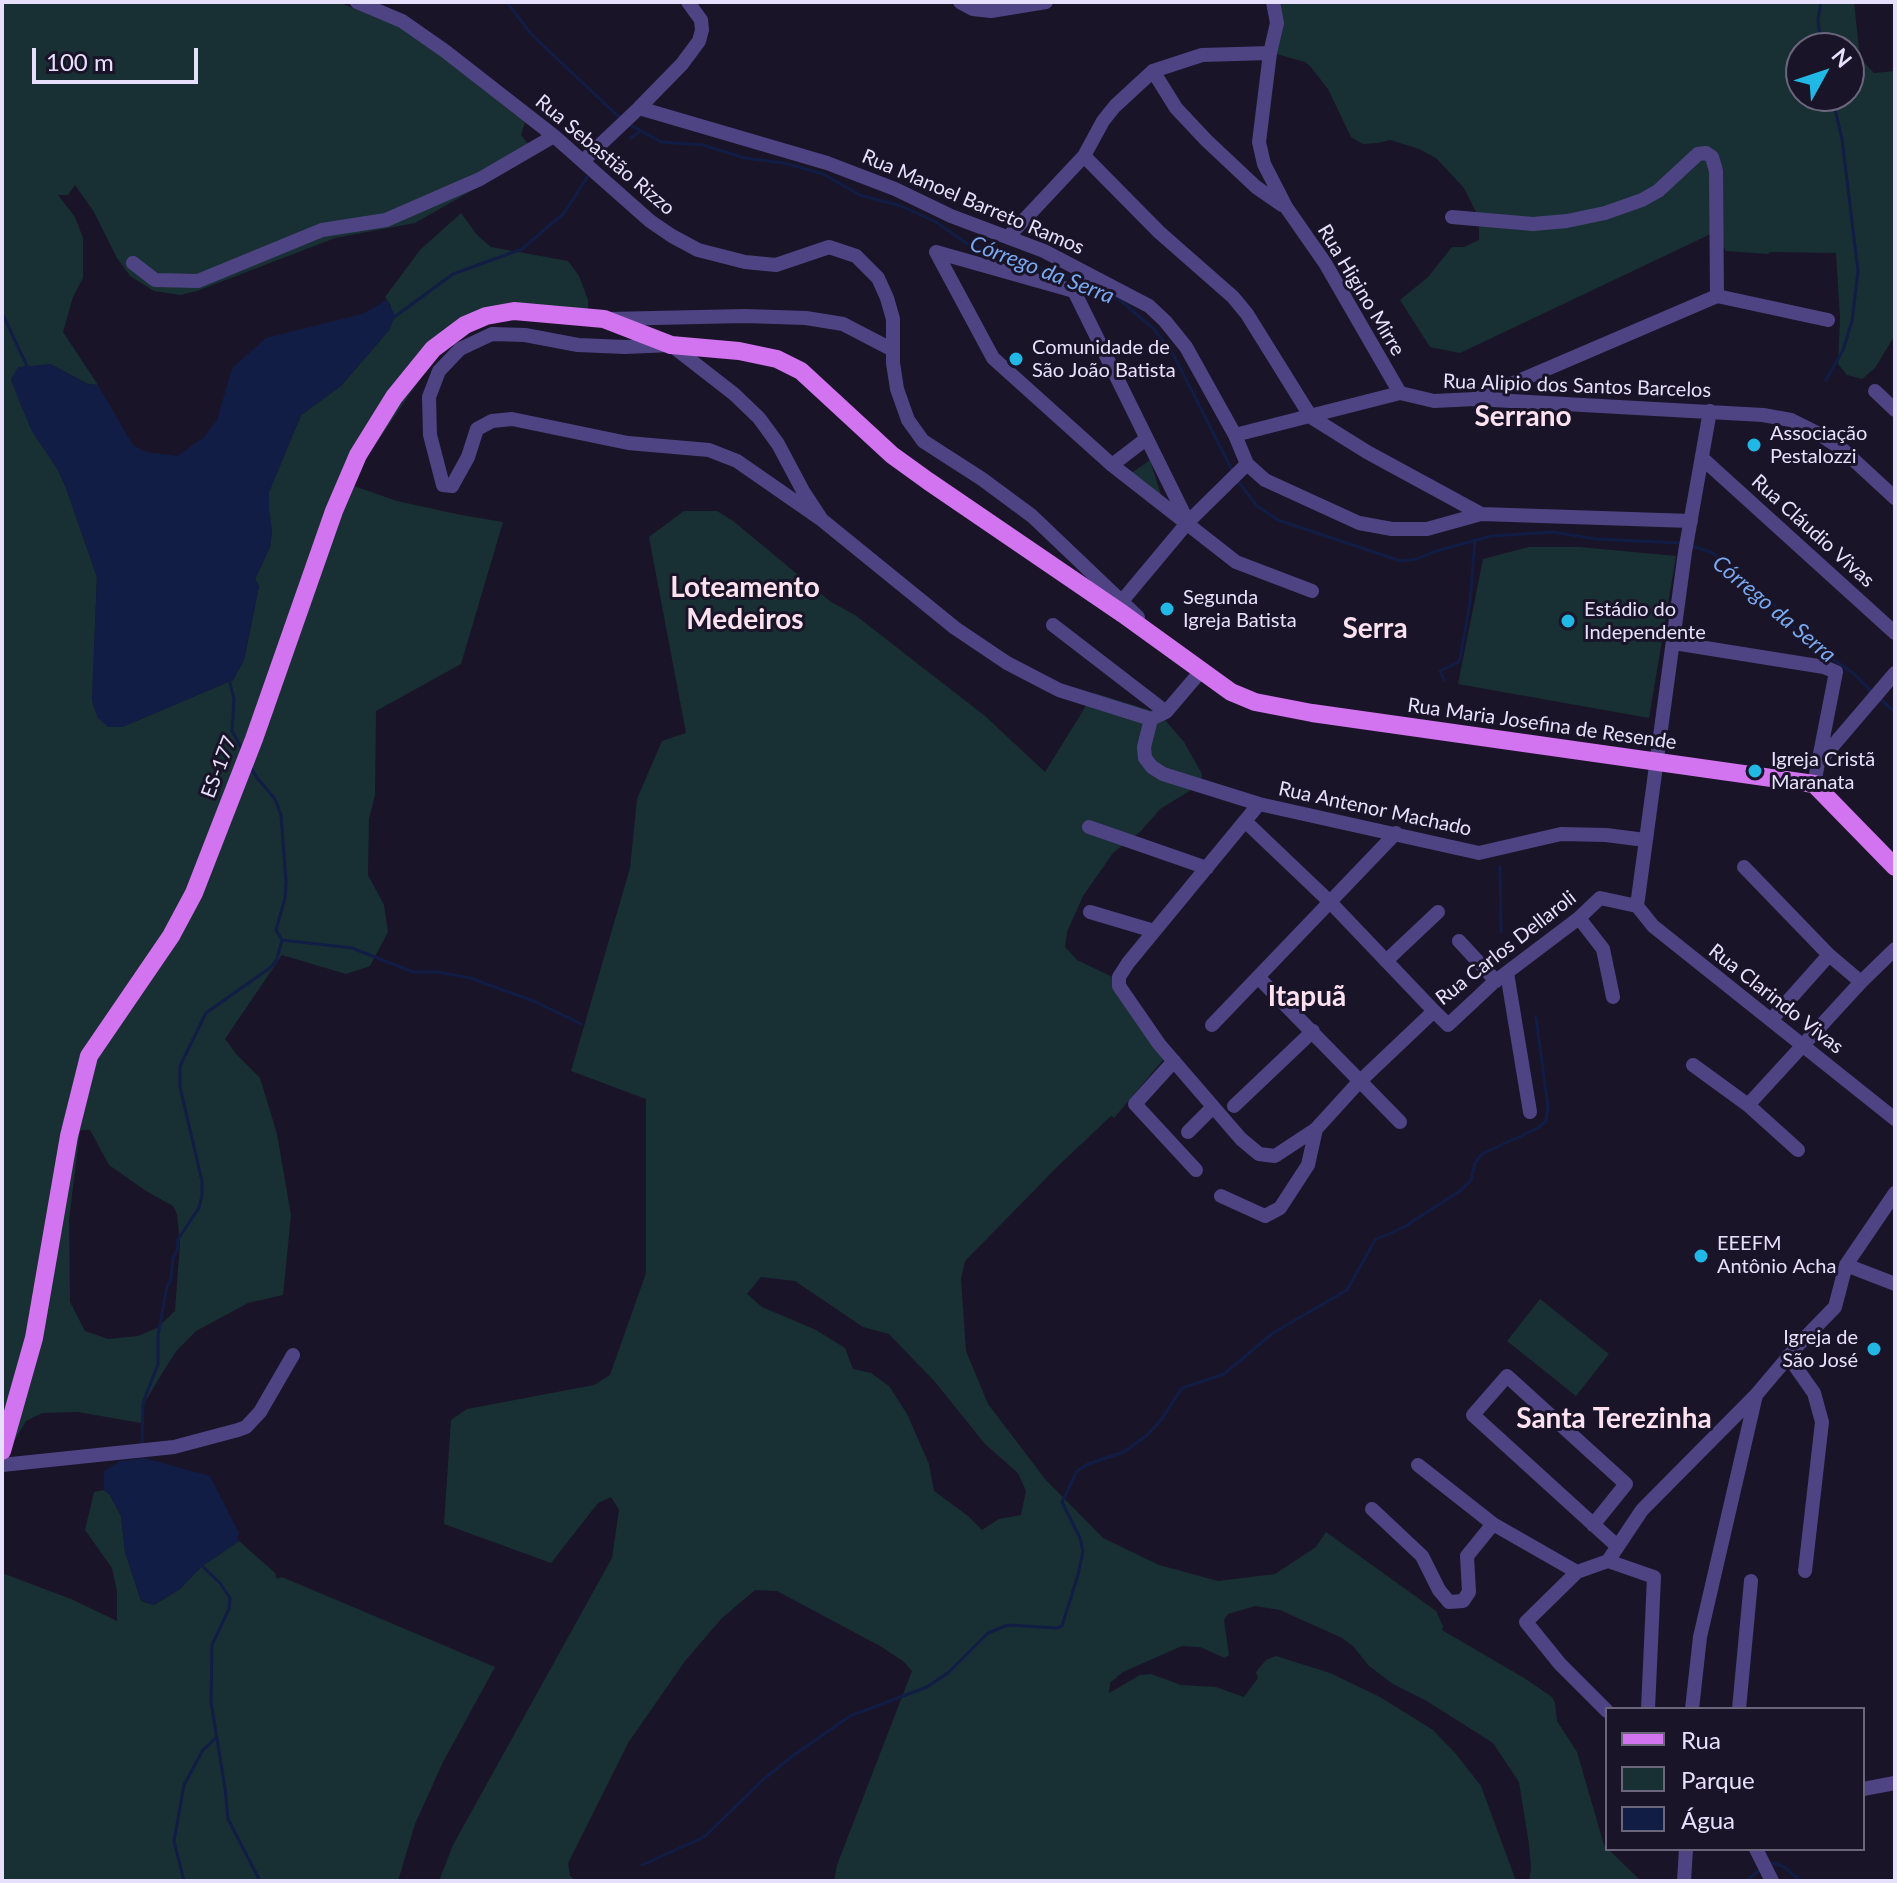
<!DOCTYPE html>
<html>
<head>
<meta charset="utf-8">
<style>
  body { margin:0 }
  #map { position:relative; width:1897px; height:1883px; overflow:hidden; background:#1a1429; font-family:Lato,sans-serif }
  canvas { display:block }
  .frame { position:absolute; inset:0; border:4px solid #e7e0fc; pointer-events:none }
  .legend { position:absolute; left:1605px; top:1707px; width:260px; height:144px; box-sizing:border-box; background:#1a1429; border:2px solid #6c667d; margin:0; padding:10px 14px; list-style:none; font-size:24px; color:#e7e0fc }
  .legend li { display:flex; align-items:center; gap:16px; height:40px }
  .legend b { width:40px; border:2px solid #6c667d }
  .north { position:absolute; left:1785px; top:32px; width:80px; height:80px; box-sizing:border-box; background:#1a1429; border:2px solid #6c667d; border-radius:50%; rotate:50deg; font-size:22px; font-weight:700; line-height:32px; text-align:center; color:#e7e0fc }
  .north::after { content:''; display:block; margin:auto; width:28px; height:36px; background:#21b8e6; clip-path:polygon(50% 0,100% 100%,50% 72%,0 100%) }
  .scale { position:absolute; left:32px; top:48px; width:166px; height:36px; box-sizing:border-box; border:4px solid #e7e0fc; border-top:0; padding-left:10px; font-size:24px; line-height:28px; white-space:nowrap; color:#e7e0fc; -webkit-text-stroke:6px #1a1429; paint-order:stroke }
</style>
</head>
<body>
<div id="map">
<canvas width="1897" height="1883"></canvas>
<div class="frame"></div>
<ul class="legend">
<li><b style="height:10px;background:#d273ef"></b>Rua</li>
<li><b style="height:22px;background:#183033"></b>Parque</li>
<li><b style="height:22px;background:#111d45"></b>Água</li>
</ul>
<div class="north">N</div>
<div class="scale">100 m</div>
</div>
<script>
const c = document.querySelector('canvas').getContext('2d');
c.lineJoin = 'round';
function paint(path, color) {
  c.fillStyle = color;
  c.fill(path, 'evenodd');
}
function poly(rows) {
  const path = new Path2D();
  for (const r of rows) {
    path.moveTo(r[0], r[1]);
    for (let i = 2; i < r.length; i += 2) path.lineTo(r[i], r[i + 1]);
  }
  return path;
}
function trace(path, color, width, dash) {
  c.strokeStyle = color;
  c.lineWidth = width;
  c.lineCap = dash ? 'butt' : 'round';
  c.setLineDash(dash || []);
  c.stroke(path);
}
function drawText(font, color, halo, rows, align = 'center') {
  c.font = font + ' Lato,sans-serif';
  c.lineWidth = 6;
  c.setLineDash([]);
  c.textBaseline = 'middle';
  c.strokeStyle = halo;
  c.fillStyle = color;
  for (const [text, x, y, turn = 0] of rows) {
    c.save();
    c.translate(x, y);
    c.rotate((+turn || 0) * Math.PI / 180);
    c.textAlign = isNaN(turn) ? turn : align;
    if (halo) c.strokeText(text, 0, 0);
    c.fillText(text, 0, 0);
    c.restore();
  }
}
const green = poly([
  [2,2,338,2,404,29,426,44,525,122,521,135,536,154,415,223,335,238,197,291,180,295,154,291,130,276,117,258,94,212,75,185,68,195,58,195,75,217,83,238,83,278,73,297,63,332,98,385,88,384,50,364,11,379,32,431,57,468,66,488,97,577,92,701,98,718,122,727,233,680,244,660,259,586,255,579,270,547,272,531,269,510,269,492,301,415,341,386,390,329,391,306,385,297,420,250,461,213,477,235,491,247,568,261,579,276,588,300,588,314,485,320,434,359,368,455,354,486,397,501,461,515,503,522,461,664,376,711,375,795,369,819,368,875,384,905,388,932,370,966,346,974,282,955,225,1039,237,1055,260,1078,277,1134,291,1215,283,1295,248,1303,196,1331,177,1350,161,1375,145,1402,141,1423,78,1412,42,1413,26,1421,9,1450,2,1474],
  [83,1130,90,1130,109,1165,146,1191,173,1206,177,1214,180,1243,175,1311,157,1328,138,1336,108,1339,85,1331,70,1302,69,1219,80,1131],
  [1279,2,1854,2,1860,58,1874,73,1895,71,1895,335,1875,368,1862,379,1847,375,1838,364,1840,318,1836,253,1770,252,1768,254,1726,251,1715,232,1460,353,1430,347,1400,300,1428,277,1452,247,1464,247,1479,240,1479,218,1464,188,1436,158,1419,149,1390,140,1378,143,1363,144,1351,137,1328,89,1310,66,1305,62,1273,53],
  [1801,48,1849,48,1849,96,1801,96],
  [1150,460,1166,511,1126,477],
  [684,511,717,511,733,521,831,602,855,615,985,716,1045,772,1094,693,1159,713,1184,742,1202,774,1201,784,1160,809,1141,831,1113,853,1083,896,1067,932,1065,947,1077,960,1127,984,1127,996,1168,1054,1114,1118,1111,1116,1059,1165,965,1261,961,1279,966,1351,988,1404,1045,1479,1103,1538,1159,1565,1218,1581,1275,1574,1316,1547,1326,1532,1436,1611,1443,1626,1442,1630,1524,1678,1552,1697,1555,1703,1557,1721,1577,1752,1604,1845,1641,1881,1529,1881,1531,1868,1529,1844,1519,1782,1493,1743,1425,1700,1393,1684,1369,1666,1353,1646,1342,1638,1280,1610,1255,1606,1228,1614,1224,1620,1229,1655,1225,1658,1200,1647,1182,1646,1123,1672,1110,1683,1109,1693,1140,1675,1151,1674,1181,1685,1216,1687,1244,1697,1258,1678,1256,1672,1266,1660,1276,1656,1330,1673,1380,1697,1433,1730,1456,1754,1481,1786,1516,1881,834,1881,837,1865,912,1671,903,1661,880,1646,777,1591,755,1590,722,1618,685,1661,628,1743,568,1863,570,1876,577,1881,439,1881,453,1845,612,1558,619,1510,611,1497,598,1503,551,1563,444,1524,451,1420,467,1409,594,1385,610,1375,646,1273,646,1099,571,1071,630,868,637,799,662,741,686,733,649,537],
  [761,1277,795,1281,863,1327,889,1334,936,1383,985,1444,1018,1473,1026,1491,1021,1515,999,1519,982,1530,968,1516,934,1491,929,1464,907,1414,889,1386,871,1373,853,1369,845,1348,816,1330,762,1307,747,1294],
  [1529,547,1580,547,1676,556,1649,718,1458,684,1483,559],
  [1540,1299,1609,1354,1576,1396,1507,1341],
  [104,1490,110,1495,121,1516,125,1552,141,1601,154,1605,180,1589,201,1567,239,1541,275,1573,277,1579,282,1577,495,1667,443,1762,415,1824,398,1881,2,1881,2,1573,71,1599,117,1621,117,1591,112,1568,85,1530,94,1492]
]);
const water = poly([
  [387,300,395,315,390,329,341,386,301,415,269,492,269,510,272,531,270,547,255,579,259,587,244,660,233,680,122,727,108,727,98,718,92,701,97,577,66,488,57,468,32,431,19,401,11,379,18,367,50,364,88,384,98,385,133,445,146,452,177,456,204,437,217,420,232,368,266,338,362,314],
  [144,1458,210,1476,239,1533,237,1539,239,1541,201,1567,180,1589,153,1605,141,1600,125,1552,121,1516,110,1495,104,1490,104,1471,120,1461]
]);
const stream = poly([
  [507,2,531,34,621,119],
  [1821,48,1818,19,1821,2],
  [627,123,661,142,703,145,745,158,784,163,823,174,860,195,901,206,936,222,966,243,1071,278,1119,299,1154,329,1173,354,1232,470],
  [631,138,639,132],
  [2,313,28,368],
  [393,318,453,274,522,249,564,213,588,176],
  [1826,380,1843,350,1852,321,1858,271,1842,139,1832,96],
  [1237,480,1257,506,1278,520,1401,561,1417,559,1433,552,1491,536,1553,532,1596,539,1680,543],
  [1692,546,1711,552,1726,563,1758,595,1773,604,1806,641,1853,673,1873,693],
  [229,679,234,699,232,731,242,749],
  [1444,680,1440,671,1457,663,1460,659,1470,602,1475,540],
  [1879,698,1895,712],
  [1500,867,1501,932],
  [282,940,352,948,413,972,438,972,470,978,536,1002,581,1024],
  [142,1447,143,1403,158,1364,158,1335,167,1287,171,1279,173,1258,177,1250,178,1239,199,1208,202,1195,202,1181,180,1087,180,1066,206,1013,271,967,277,959,282,940,276,930,285,898,286,882,281,815,275,799,257,778,250,766],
  [200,1564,220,1583,230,1598,229,1609,212,1645,211,1702,225,1788,228,1819,260,1881],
  [1773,1863,1784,1867,1801,1881],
  [642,1865,704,1837,765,1778,794,1755,850,1716,927,1687,948,1673,988,1633,1008,1625,1057,1628,1062,1626,1078,1575,1083,1551,1080,1538,1062,1502,1077,1471,1088,1464,1124,1452,1147,1435,1161,1420,1182,1388,1224,1374,1273,1333,1347,1290,1375,1240,1404,1227,1460,1191,1471,1180,1475,1163,1482,1154,1538,1128,1546,1121,1548,1107,1536,1017],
  [184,1881,174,1841,184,1785,203,1750,217,1737],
  [1746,1881,1761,1869]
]);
const minor = poly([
  [357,2,402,21,445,51,554,136,650,221,672,236,698,250,745,262,776,265,829,247,856,256,878,278,887,298,893,319,893,363,897,389,908,420,923,441,982,479,1032,516,1138,617],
  [960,2,973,9,991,11,1046,2],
  [1273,2,1277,23,1270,53,1259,142,1264,164,1286,207,1325,263,1400,393],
  [1153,71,1176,108,1206,140,1256,187,1282,205],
  [639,108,682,64,699,41,702,30,701,20,688,2],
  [1084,156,1159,232,1233,297,1247,314,1311,417,1367,452,1481,514],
  [584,160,639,108,827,163,895,189,951,216,1044,251,1149,306,1165,321,1186,347,1235,435,1247,464,1265,480,1359,523,1392,529,1427,529,1481,514,1691,521],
  [1452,217,1533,224,1567,221,1605,213,1642,200,1658,191,1698,154,1706,153,1712,157,1716,171,1717,296],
  [1008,237,1084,156,1103,121,1115,106,1153,71,1202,55,1270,53],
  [133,263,155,280,198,281,322,230,386,220,480,179,554,136],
  [608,319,745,316,806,318,843,324,893,350],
  [1875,391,1895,410],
  [1479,398,1717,296,1828,320],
  [1235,435,1400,393,1434,401,1475,399,1763,415,1791,420,1819,434,1843,450,1895,498],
  [1703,459,1895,633],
  [1112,465,1146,439],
  [822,520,737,461,709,450,628,443,512,419,492,421,477,429,468,457,452,486,443,485,430,435,429,397,439,371,460,349,492,334,525,335,578,345,625,347,671,345,734,394,759,418,778,444,803,491,822,520,955,628,1007,663,1059,690,1151,719,1166,712,1201,671],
  [1188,522,1074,291,936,252,993,358,1112,465,1236,562,1312,591],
  [1122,601,1188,522,1247,464],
  [1053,625,1166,712],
  [1674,643,1824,667,1836,672,1814,784],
  [1151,719,1144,747,1145,758,1152,767,1163,774,1259,804,1479,853,1561,834,1606,835,1645,840],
  [1819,762,1895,673],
  [1259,804,1128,963,1119,977,1119,986,1159,1044,1241,1139,1259,1154,1275,1156,1316,1129],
  [1246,822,1331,903,1434,1011],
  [1089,827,1207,868],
  [1744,867,1829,955,1861,982],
  [1637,906,1685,552,1710,411],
  [1637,906,1653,926,1895,1119],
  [1090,912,1154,931],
  [1579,918,1603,949,1613,997],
  [1459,941,1496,981],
  [1386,961,1438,912],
  [1507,973,1530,1112],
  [1259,978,1400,1122],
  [1772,1019,1829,955],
  [1212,1025,1396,833],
  [1174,1061,1135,1104,1196,1170],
  [1693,1065,1748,1105,1798,1150],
  [1748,1105,1861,982,1895,949],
  [1234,1106,1313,1031],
  [1188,1132,1213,1107],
  [1221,1196,1265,1216,1280,1208,1308,1165,1316,1129,1357,1084,1434,1011,1448,1025,1493,983,1579,918,1600,898,1637,906],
  [1846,1265,1895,1284],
  [1788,1356,1814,1393,1822,1422,1805,1571],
  [2,1465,174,1447,238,1430,246,1427,260,1412,293,1355],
  [1418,1465,1493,1524,1577,1572],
  [1372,1509,1422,1556,1439,1590,1449,1602,1463,1601,1469,1592,1467,1556,1493,1524],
  [1593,1525,1626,1484,1507,1376,1473,1415,1617,1546],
  [1608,1561,1642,1510,1756,1395,1800,1343,1835,1307,1846,1265,1895,1193],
  [1608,1561,1654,1577,1648,1709],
  [1692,1709,1700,1637,1756,1395],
  [1739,1709,1751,1581],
  [1607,1711,1560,1664,1526,1622,1577,1572,1608,1561],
  [1863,1789,1895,1783],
  [1756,1849,1772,1881],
  [1684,1881,1686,1849]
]);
const major = poly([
  [2,1451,34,1338,69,1136,89,1056,171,936,194,893,254,739,334,511,358,455,394,397,433,349,465,325,486,316,514,311,604,319,671,345,739,351,777,359,801,371,892,455,928,481,1123,614,1231,692,1255,702,1312,713,1814,784,1895,867]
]);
const markers = [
  [1016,359,8,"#21b8e6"],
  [1754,445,8,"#21b8e6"],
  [1167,609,8,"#21b8e6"],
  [1568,621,8,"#21b8e6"],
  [1755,771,8,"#21b8e6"],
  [1701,1256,8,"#21b8e6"],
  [1874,1349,8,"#21b8e6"]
];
const streetNames = [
  ["Rua Sebastião Rizzo",605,155,40],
  ["Rua Manoel Barreto Ramos",973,202,23],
  ["Rua Higino Mirre",1361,290,59],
  ["Rua Alipio dos Santos Barcelos",1577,386,2],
  ["Rua Cláudio Vivas",1813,531,42],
  ["Rua Maria Josefina de Resende",1542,724,8],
  ["ES-177",219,767,-69],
  ["Rua Antenor Machado",1375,809,12],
  ["Rua Carlos Dellaroli",1506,948,-38],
  ["Rua Clarindo Vivas",1776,999,38]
];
const poiNames = [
  ["Comunidade de",1032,348],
  ["São João Batista",1032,371],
  ["Associação",1770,434],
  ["Pestalozzi",1770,457],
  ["Segunda",1183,598],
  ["Igreja Batista",1183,621],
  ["Estádio do",1584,610],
  ["Independente",1584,633],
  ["Igreja Cristã",1771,760],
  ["Maranata",1771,783],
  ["EEEFM",1717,1244],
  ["Antônio Acha",1717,1267],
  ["Igreja de",1858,1338,"right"],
  ["São José",1858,1361,"right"]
];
const waterNames = [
  ["Córrego da Serra",1042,270,21],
  ["Córrego da Serra",1774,609,40]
];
const districtNames = [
  ["Serrano",1523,417],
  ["Loteamento",745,588],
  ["Medeiros",745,620],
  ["Serra",1375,629],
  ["Itapuã",1307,997],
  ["Santa Terezinha",1614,1419]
];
paint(green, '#183033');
paint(water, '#111d45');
trace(stream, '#111d45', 3);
trace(minor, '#4f4483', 14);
trace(major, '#d273ef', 18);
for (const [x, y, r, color] of markers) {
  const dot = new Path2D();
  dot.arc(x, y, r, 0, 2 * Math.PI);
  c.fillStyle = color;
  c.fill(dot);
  trace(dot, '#1a1429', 3);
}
drawText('20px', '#e7e0fc', '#1a1429', streetNames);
drawText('20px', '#e7e0fc', '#1a1429', poiNames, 'left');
drawText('italic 22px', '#79a9f0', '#1a1429', waterNames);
drawText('bold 28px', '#fce1ef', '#1a1429', districtNames);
</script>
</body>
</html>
